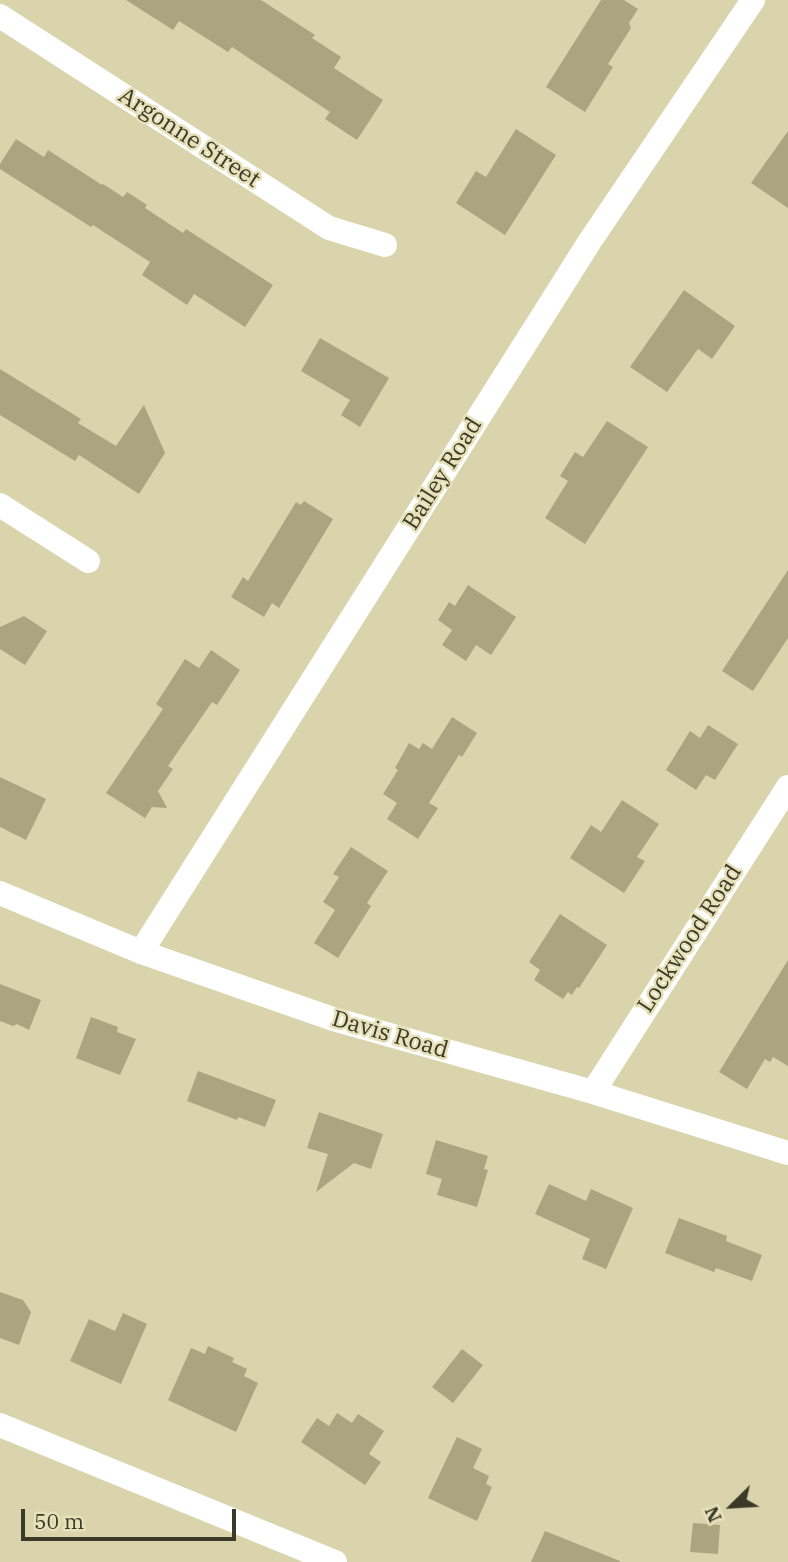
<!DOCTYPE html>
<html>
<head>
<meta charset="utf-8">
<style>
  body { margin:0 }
  #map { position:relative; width:788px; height:1562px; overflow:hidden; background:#dad4ad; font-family:"IBM Plex Serif",serif }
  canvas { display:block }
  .north { position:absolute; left:697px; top:1471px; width:70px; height:70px; -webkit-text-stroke:5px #e7e1b9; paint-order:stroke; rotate:246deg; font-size:19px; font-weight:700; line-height:28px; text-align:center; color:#3c3929 }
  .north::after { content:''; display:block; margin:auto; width:24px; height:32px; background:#3c3929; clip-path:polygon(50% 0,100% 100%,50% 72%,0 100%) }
  .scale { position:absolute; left:21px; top:1509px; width:215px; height:32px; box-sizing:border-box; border:4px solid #3c3929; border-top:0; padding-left:9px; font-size:21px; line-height:24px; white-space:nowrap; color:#3c3929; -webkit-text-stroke:5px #e7e1b9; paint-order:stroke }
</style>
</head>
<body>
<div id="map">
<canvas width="788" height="1562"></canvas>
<div class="north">N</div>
<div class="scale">50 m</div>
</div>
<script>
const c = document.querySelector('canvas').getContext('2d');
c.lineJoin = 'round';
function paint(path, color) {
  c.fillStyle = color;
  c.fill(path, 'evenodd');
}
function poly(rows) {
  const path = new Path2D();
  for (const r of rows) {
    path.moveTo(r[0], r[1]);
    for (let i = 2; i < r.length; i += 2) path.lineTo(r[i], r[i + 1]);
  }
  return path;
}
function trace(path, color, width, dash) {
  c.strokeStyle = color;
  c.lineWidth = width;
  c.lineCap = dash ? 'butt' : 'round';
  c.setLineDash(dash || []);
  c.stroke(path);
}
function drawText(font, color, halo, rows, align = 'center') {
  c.font = font + ' "IBM Plex Serif",serif';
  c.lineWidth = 5;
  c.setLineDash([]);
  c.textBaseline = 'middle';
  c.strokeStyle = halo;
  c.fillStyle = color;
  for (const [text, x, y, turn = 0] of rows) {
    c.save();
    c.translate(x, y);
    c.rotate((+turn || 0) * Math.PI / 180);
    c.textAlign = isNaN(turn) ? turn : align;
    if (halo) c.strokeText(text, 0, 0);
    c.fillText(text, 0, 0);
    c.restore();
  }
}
const building = poly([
  [126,0,261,0,315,35,312,38,341,57,334,68,383,100,357,140,325,119,330,112,232,47,228,52,179,21,173,30],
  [601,0,624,0,638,9,629,23,631,28,608,64,613,67,585,112,546,87],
  [516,129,556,155,505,235,456,203,476,171,486,177],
  [788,131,788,208,751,183],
  [16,139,44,157,48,150,102,185,103,184,123,197,127,192,147,205,145,208,183,233,186,229,273,285,245,327,194,294,187,305,142,275,150,262,93,225,91,227,0,169,0,164],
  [684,290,735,326,712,359,698,349,667,392,630,367],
  [320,338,389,378,360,427,341,415,350,400,301,371],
  [0,369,81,419,78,423,116,446,144,405,165,453,139,494,79,455,75,461,0,415],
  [607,421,648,447,585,544,545,518,568,481,560,476,575,452,583,457],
  [304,501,333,519,279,608,272,603,264,617,231,597,243,577,248,581,296,502,301,505],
  [788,570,788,638,753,691,722,671],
  [468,585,516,617,491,655,476,645,466,661,442,645,452,630,438,620,449,602,455,606],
  [24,616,47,631,25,665,0,649,0,627],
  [211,650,240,670,217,705,212,702,168,766,173,769,158,791,167,808,152,807,145,818,106,793,163,709,156,704,185,659,199,668],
  [452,717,477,733,462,757,459,755,429,803,438,808,418,839,387,819,397,803,383,794,398,770,395,768,409,743,419,749,423,743,432,749],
  [708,725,738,744,715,780,706,775,696,790,666,770,690,731,700,738],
  [0,777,46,799,26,840,0,827],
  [622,800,659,824,637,857,645,861,624,893,570,858,591,825,601,832],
  [351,847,388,871,367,903,371,906,338,958,314,943,335,910,323,902,339,877,333,874],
  [560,914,607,945,579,988,577,987,572,995,568,992,563,999,534,980,540,970,529,962],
  [788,960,788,1066,773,1057,770,1062,765,1059,747,1089,719,1072],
  [0,984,41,1000,29,1030,17,1024,13,1026,0,1021],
  [91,1017,118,1027,117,1032,136,1039,120,1075,76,1058],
  [198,1071,276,1100,265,1127,238,1117,237,1120,187,1101],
  [319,1112,383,1134,371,1169,354,1163,316,1192,328,1154,307,1148],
  [436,1140,488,1156,484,1169,488,1170,477,1207,437,1195,442,1179,426,1174],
  [549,1184,586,1201,591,1189,633,1208,606,1269,582,1259,590,1239,535,1214],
  [679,1218,727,1236,726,1241,762,1255,752,1281,716,1268,714,1272,665,1253],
  [0,1292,23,1300,31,1312,19,1345,0,1338],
  [123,1313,147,1324,121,1384,70,1361,89,1319,115,1331],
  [208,1346,234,1358,232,1362,247,1369,244,1376,258,1383,236,1432,168,1400,191,1348,205,1354],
  [462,1349,483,1365,453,1403,432,1387],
  [337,1413,352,1423,358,1414,384,1431,369,1454,381,1462,365,1485,301,1442,317,1418,329,1426],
  [457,1437,482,1449,473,1468,489,1476,486,1484,492,1487,477,1521,428,1498],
  [693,1523,720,1525,718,1554,690,1552],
  [545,1531,620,1561,620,1562,531,1562]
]);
const minor = poly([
  [0,16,329,228,385,245],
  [0,505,88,561],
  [0,893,141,952,333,1019,593,1092,788,1153],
  [141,952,590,241,753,0],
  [593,1092,788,787],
  [0,1425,335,1562]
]);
const streetNames = [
  ["Argonne Street",189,138,33],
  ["Bailey Road",443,474,-58],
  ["Lockwood Road",690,939,-57],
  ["Davis Road",390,1035,16]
];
paint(building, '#aaa57f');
trace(minor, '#fff', 24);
drawText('23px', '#3c3929', '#e7e1b9', streetNames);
</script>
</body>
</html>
